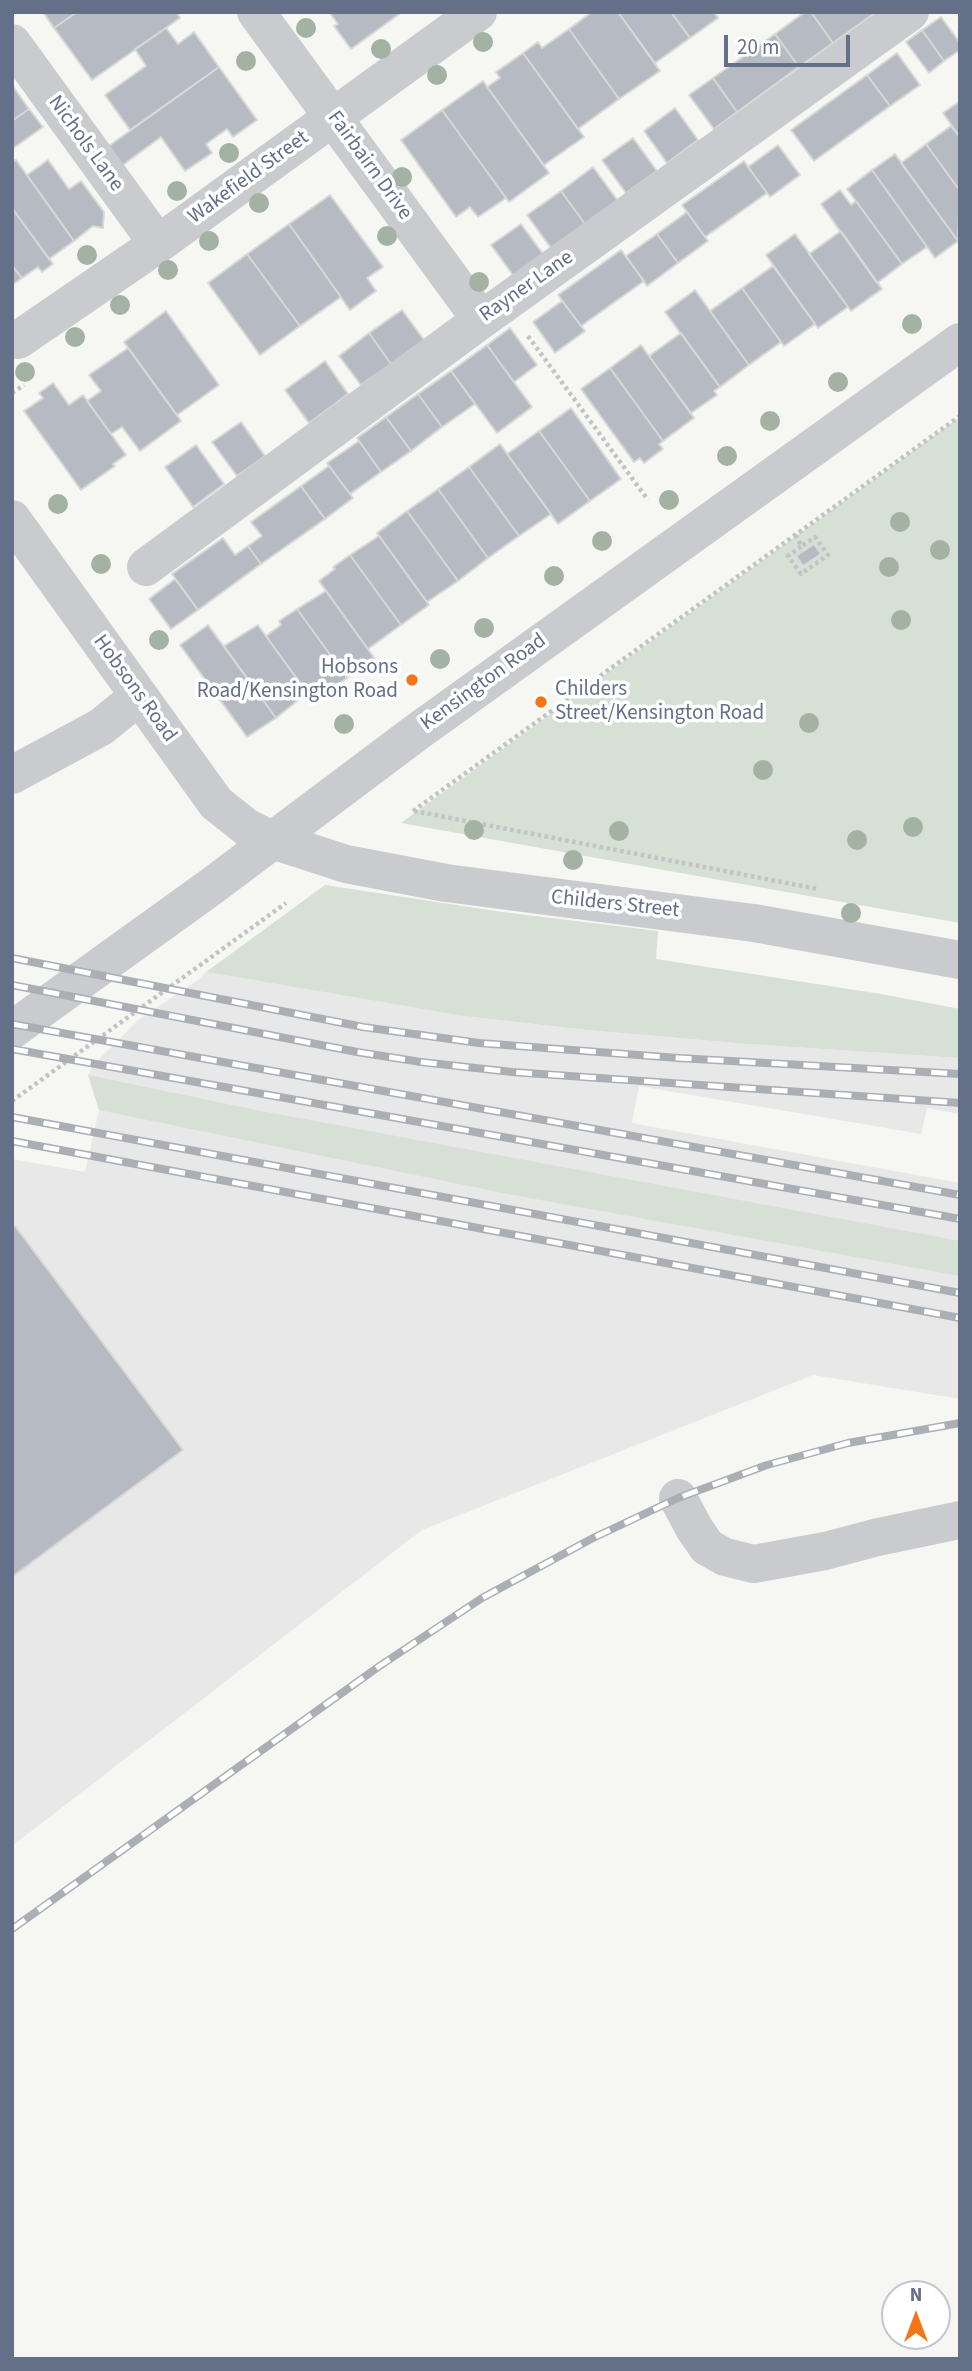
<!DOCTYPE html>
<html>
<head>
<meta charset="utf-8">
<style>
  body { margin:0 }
  #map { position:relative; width:972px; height:2371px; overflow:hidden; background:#f6f7f3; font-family:"Source Sans 3",sans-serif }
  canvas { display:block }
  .frame { position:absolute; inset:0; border:14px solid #637088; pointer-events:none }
  .north { position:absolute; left:881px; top:2280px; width:70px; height:70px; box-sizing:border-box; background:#fff; border:2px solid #c1c6cf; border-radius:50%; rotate:0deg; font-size:19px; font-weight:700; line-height:28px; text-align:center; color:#637088 }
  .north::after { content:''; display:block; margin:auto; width:24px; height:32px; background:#f57416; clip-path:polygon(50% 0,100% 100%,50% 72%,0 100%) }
  .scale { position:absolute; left:724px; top:35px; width:126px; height:32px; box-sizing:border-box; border:4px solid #637088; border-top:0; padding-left:9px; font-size:21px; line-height:24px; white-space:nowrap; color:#637088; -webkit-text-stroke:5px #fff; paint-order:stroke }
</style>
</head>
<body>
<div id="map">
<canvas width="972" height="2371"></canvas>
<div class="frame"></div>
<div class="north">N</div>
<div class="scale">20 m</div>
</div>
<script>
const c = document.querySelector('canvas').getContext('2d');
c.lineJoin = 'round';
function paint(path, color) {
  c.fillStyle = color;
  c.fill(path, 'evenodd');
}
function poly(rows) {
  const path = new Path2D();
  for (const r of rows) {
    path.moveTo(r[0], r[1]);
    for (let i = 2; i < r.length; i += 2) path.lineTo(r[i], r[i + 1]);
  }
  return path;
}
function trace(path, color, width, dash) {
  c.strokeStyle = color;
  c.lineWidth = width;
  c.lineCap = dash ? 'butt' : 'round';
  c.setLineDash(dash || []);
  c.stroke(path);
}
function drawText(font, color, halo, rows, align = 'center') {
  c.font = font + ' "Source Sans 3",sans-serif';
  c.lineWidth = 7;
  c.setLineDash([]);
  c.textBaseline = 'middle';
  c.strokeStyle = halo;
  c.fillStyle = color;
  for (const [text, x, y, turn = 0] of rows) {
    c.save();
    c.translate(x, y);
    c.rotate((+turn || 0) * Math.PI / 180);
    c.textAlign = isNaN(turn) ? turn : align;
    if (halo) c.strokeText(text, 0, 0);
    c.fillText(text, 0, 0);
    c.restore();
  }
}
const built = poly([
  [206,972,464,1016,587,1030,748,1044,960,1058,960,1114,927,1108,921,1134,639,1086,632,1123,960,1183,960,1399,813,1375,422,1530,12,1846,12,1159,85,1172,99,1110,88,1075,94,1064,138,1020,198,980]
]);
const green = poly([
  [960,417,960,923,401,823],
  [325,885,502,912,658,931,656,959,881,994,960,1009,960,1058,748,1044,587,1030,464,1016,206,972],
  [88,1075,256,1110,960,1241,960,1276,513,1195,99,1110]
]);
const building = poly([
  [43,12,77,12,54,28,43,12],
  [77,12,177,12,180,18,92,80,54,28,77,12],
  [329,12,402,12,351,49,334,26,338,24,329,12],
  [592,12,618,12,660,71,619,99,569,29,592,12],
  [618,12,671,12,690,38,655,63,618,12],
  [671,12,714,12,718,18,690,38,671,12],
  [805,12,811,12,833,43,799,67,775,34,805,12],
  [811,12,876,12,833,43,811,12],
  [941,17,960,43,960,50,944,61,922,30,941,17],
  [166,28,178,44,194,32,219,67,130,130,105,95,146,66,135,49,166,28],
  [569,29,619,99,578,129,523,53,538,42,542,48,569,29],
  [922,30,944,61,929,73,906,42,922,30],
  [775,34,799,67,737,112,713,78,775,34],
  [523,53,584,137,544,165,487,87,500,78,496,72,523,53],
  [897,53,920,85,890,106,867,75,897,53],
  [219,67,257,120,233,137,227,129,206,144,212,153,185,171,161,137,120,167,106,148,219,67],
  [867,75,890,106,814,161,791,130,867,75],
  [713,78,737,112,714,129,689,95,713,78],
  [483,81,549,173,509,202,442,110,483,81],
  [12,85,29,109,12,121,12,85],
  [960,101,960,137,943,113,960,101],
  [675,108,698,140,667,163,644,131,675,108],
  [29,109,43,127,12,149,12,121,29,109],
  [442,110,506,198,478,217,470,207,456,217,401,140,442,110],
  [951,126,960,137,960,191,926,144,951,126],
  [633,138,657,171,626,193,602,160,633,138],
  [926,144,960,191,958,241,901,163,926,144],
  [778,145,800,175,770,197,748,167,778,145],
  [895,154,958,241,935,258,872,170,895,154],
  [16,160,74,241,49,259,12,208,12,162,16,160],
  [48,160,69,189,81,181,104,212,103,228,93,226,74,241,27,175,48,160],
  [744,161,767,193,705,237,682,205,744,161],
  [593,167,618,201,585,224,561,191,593,167],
  [872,170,927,247,902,264,847,189,872,170],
  [840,190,851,205,856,201,902,264,877,283,821,204,840,190],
  [561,191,585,224,551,248,527,215,561,191],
  [330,195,383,267,367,278,376,291,350,310,289,224,330,195],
  [12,208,53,264,42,272,38,267,22,278,12,266,12,208],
  [687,212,708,241,678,263,657,234,687,212],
  [289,224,341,297,300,326,247,254,289,224],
  [521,224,543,254,513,275,491,245,521,224],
  [841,231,882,289,851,311,809,254,841,231],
  [657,234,678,263,647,286,626,256,657,234],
  [795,234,848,307,818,328,766,255,795,234],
  [621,250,644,281,581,326,558,295,621,250],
  [247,254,300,326,260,355,208,283,247,254],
  [12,266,22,278,12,285,12,266],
  [773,266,815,324,784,346,742,288,773,266],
  [742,288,781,342,749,365,710,311,742,288],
  [695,290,749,365,720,387,665,312,695,290],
  [562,301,585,331,555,353,533,322,562,301],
  [402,310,424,340,391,364,369,333,402,310],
  [166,311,219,385,177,415,124,342,166,311],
  [510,328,537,365,514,382,487,345,510,328],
  [369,333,391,364,361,385,339,356,369,333],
  [681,333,720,387,714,391,717,395,691,413,649,356,681,333],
  [487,345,532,407,497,433,451,371,487,345],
  [641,345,694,418,663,441,610,368,641,345],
  [128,348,181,421,140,451,122,427,111,434,87,401,101,391,89,375,128,348],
  [325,361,348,394,309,423,285,390,325,361],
  [610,368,663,441,659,444,663,449,644,463,640,458,634,462,581,389,610,368],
  [451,371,475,404,442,427,418,394,451,371],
  [53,383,69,405,83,395,126,455,113,464,115,466,81,490,24,411,43,398,39,393,53,383],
  [418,394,442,427,411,451,386,417,418,394],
  [571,408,621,479,590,501,539,431,571,408],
  [386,417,411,451,381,472,357,438,386,417],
  [241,422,265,456,237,476,212,442,241,422],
  [539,431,590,501,558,524,507,454,539,431],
  [359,441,381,472,350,494,327,463,359,441],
  [500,444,551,514,519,536,469,467,500,444],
  [196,445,224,484,193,507,165,467,196,445],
  [329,466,353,498,325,519,301,486,329,466],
  [469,467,519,536,488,558,438,489,469,467],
  [301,486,325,519,261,564,248,546,262,536,251,522,301,486],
  [438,489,488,558,458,581,407,511,438,489],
  [407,511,458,581,427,602,377,533,407,511],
  [379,536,429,605,401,625,350,555,379,536],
  [223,538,235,555,248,546,261,564,198,610,172,574,223,538],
  [814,544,821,554,803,566,796,556,814,544],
  [350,555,401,625,368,649,319,581,335,569,333,567,350,555],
  [175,579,198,610,171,629,149,599,175,579],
  [326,591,375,659,347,678,297,609,326,591],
  [297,609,347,678,314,702,266,636,281,625,279,621,297,609],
  [208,625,276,718,247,737,180,645,208,625],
  [258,625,307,693,276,718,224,646,258,625],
  [15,1226,183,1450,12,1577,12,1228,15,1226]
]);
const path = poly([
  [528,336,648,500],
  [12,393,24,385],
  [795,535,802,546,815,537,828,555,801,574,788,556,802,546],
  [413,811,960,416],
  [414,811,818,889],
  [12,1101,286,903]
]);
const minor = poly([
  [256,12,481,320],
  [12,43,158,244],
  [18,340,158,244,478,12],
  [12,519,216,803,246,827,272,840,346,864,446,883,754,923,960,960],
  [146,567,481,320,910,12],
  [12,775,101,727,139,696],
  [12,1030,212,886,417,732,960,342],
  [678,1498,694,1528,707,1547,725,1557,754,1564,825,1551,878,1537,960,1520]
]);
const rail = poly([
  [12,958,363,1027,479,1043,678,1058,960,1074],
  [12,985,357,1052,421,1062,512,1072,960,1103],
  [12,1024,960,1195],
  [12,1049,960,1219],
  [12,1117,960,1293],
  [12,1141,960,1318],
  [12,1929,381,1665,482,1598,593,1538,678,1498,767,1465,848,1443,960,1423]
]);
const trees = [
  [306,28],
  [483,42],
  [381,49],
  [246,61],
  [437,75],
  [229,153],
  [402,177],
  [177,191],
  [259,203],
  [387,236],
  [209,241],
  [87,255],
  [168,270],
  [479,282],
  [120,305],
  [912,324],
  [75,337],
  [25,372],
  [838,382],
  [770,421],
  [727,456],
  [669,500],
  [58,504],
  [900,522],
  [602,541],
  [940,550],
  [101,564],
  [889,567],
  [554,576],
  [901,620],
  [484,628],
  [159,640],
  [440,659],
  [809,723],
  [344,724],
  [763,770],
  [913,827],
  [474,830],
  [619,831],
  [857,840],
  [573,860],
  [851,913]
];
const markers = [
  [412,680,7,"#f57416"],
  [541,702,7,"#f57416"]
];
const streetNames = [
  ["Nichols Lane",85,144,54],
  ["Fairbairn Drive",369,166,54],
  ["Wakefield Street",249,178,-36],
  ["Rayner Lane",527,287,-35],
  ["Kensington Road",484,683,-36],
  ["Hobsons Road",134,689,54],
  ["Childers Street",615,905,6]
];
const poiNames = [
  ["Hobsons",398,668],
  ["Road/Kensington Road",398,692],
  ["Childers",555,690,"left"],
  ["Street/Kensington Road",555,714,"left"]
];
paint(built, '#e7e8e7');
paint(green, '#d6e0d4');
paint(building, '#b6bbc3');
trace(building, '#d8d9d6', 2);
trace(path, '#c2c3c5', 4.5, [3.5, 3.5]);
trace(minor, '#c9cbcf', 38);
trace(rail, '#aaaeb5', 8);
trace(rail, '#fff', 5, [16]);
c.fillStyle = '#a3b2a2';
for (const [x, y] of trees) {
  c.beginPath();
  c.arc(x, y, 10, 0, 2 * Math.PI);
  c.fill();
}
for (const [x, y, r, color] of markers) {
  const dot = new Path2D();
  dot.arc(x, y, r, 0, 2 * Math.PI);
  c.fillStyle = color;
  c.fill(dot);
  trace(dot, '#fff', 2.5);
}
drawText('21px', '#637088', '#fff', streetNames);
drawText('21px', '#637088', '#fff', poiNames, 'right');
</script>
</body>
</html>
